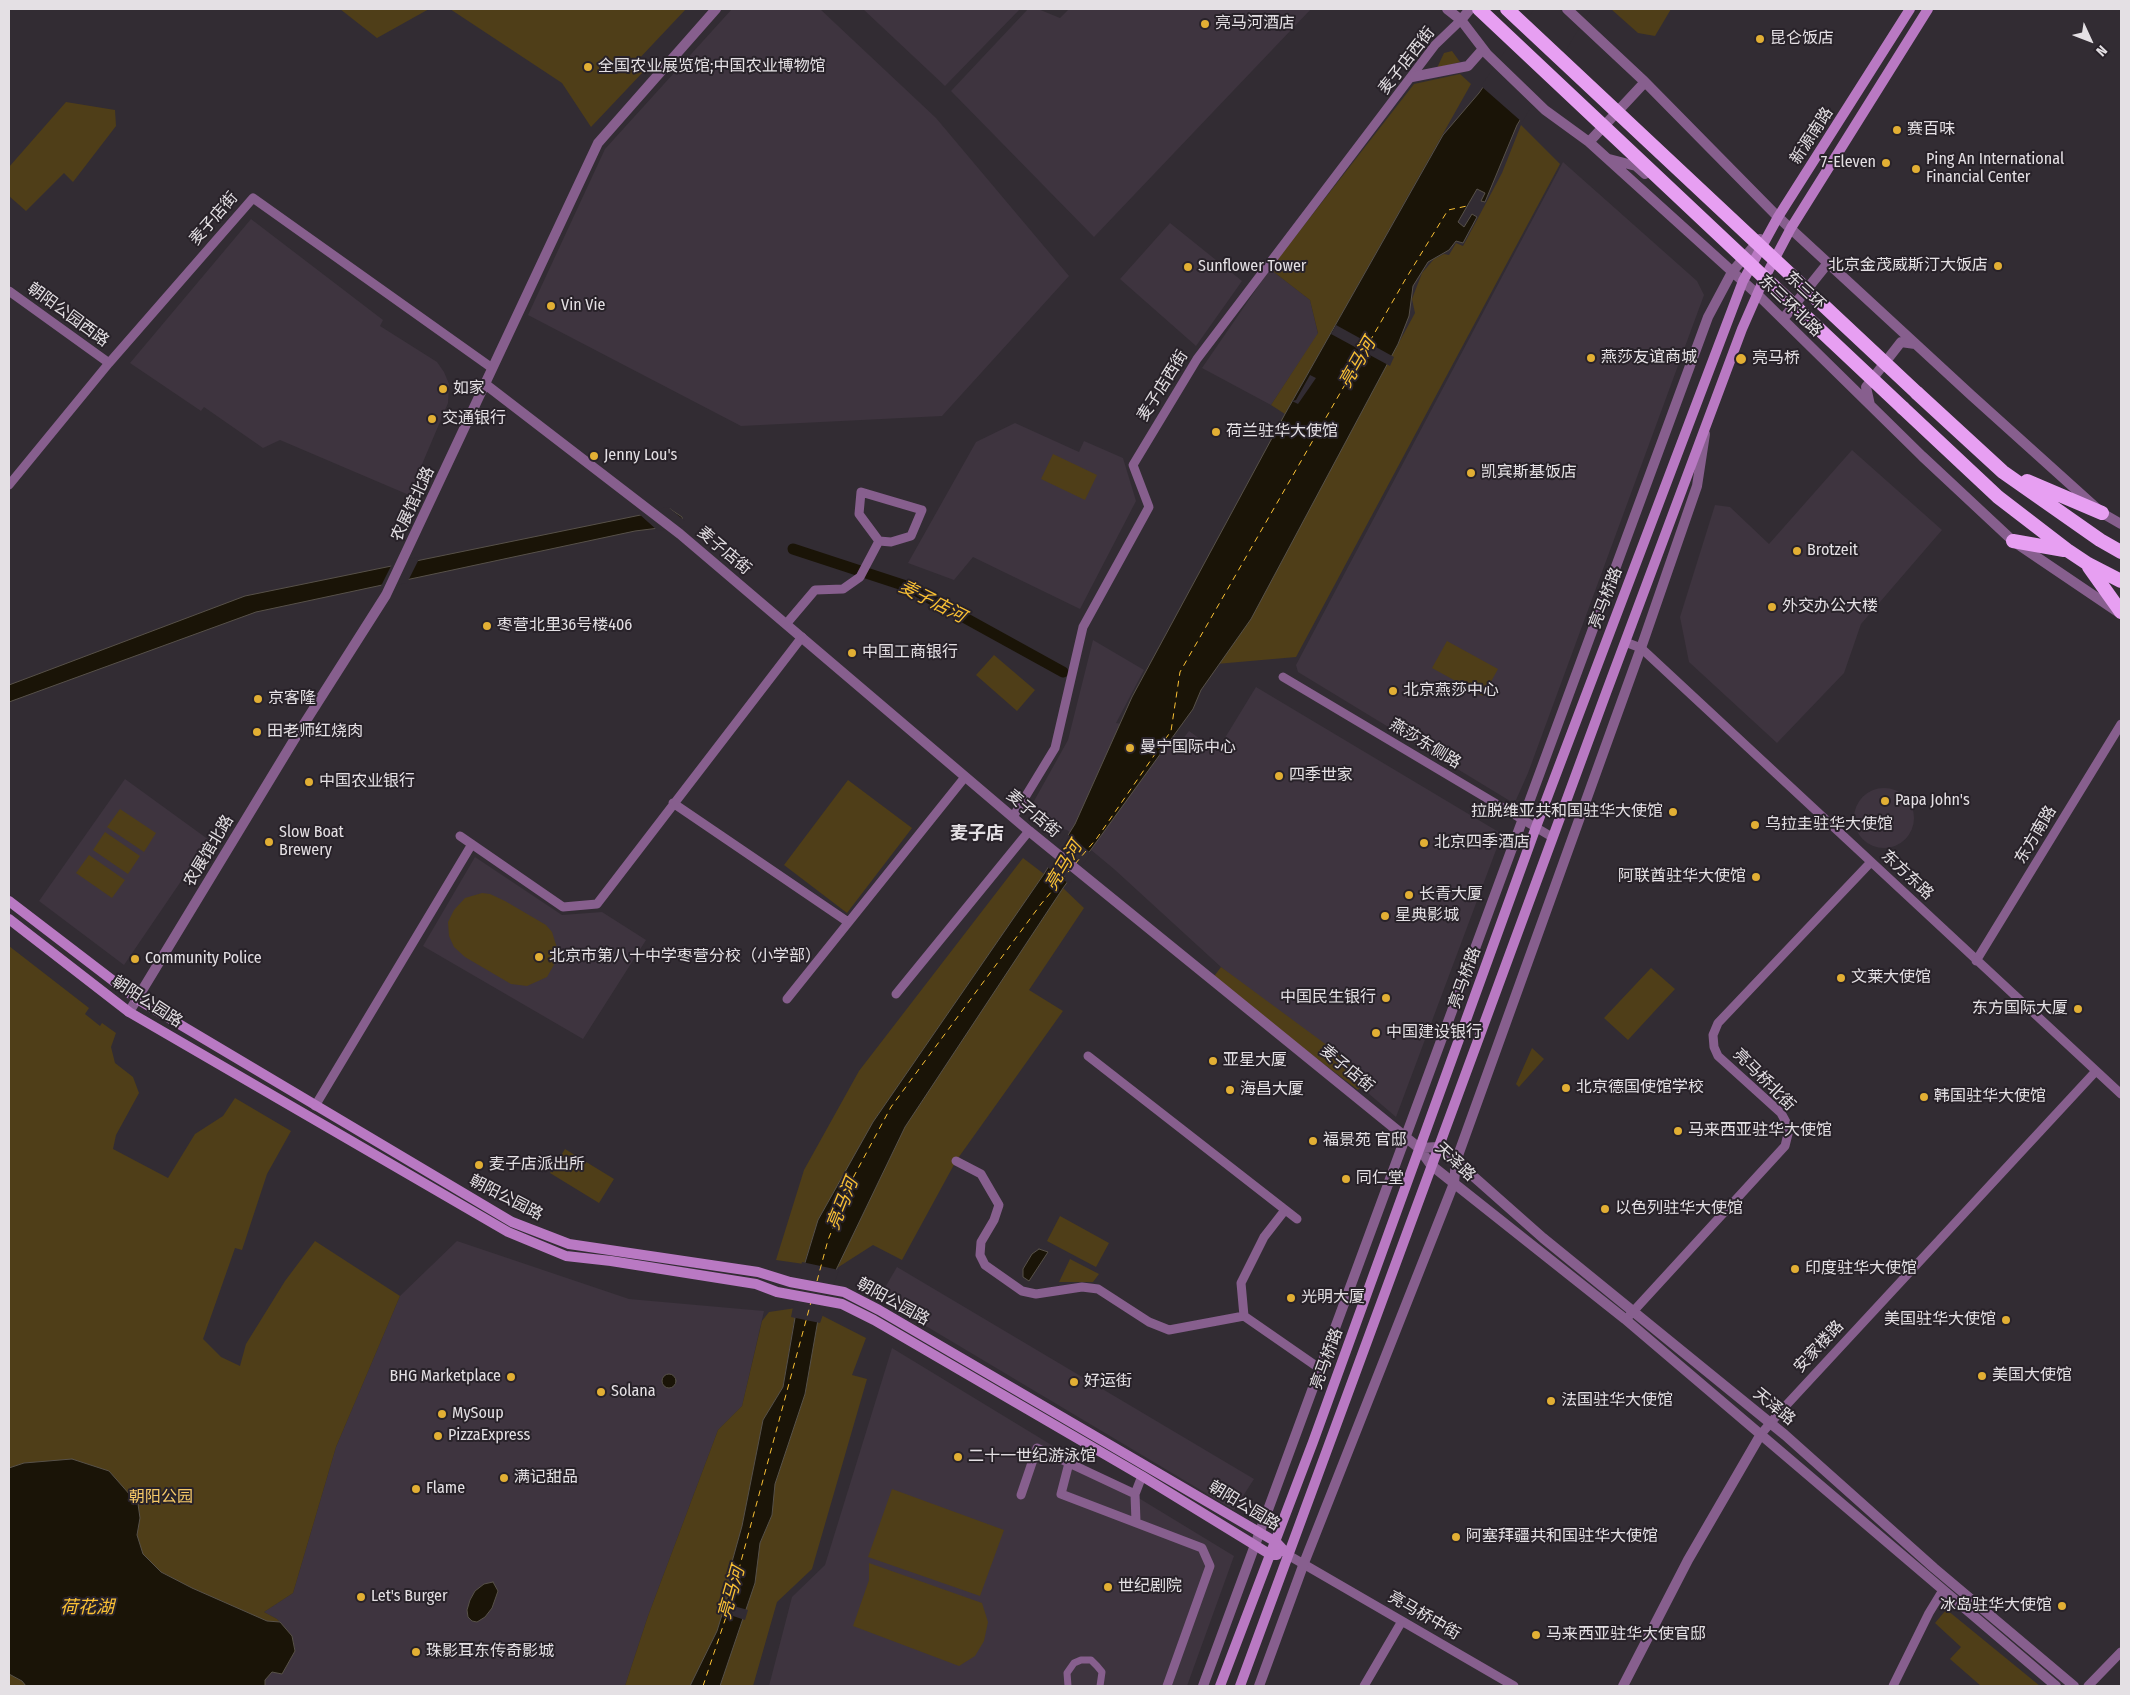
<!DOCTYPE html>
<html>
<head>
<meta charset="utf-8">
<style>
  body { margin:0 }
  #map { position:relative; width:2130px; height:1695px; overflow:hidden; background:#322c33; font-family:"Fira Sans Condensed",sans-serif }
  canvas { display:block }
  .frame { position:absolute; inset:0; border:10px solid #e4e0e4; pointer-events:none }
  .north { position:absolute; left:2065px; top:15px; width:50px; height:50px; -webkit-text-stroke:4px #282229; paint-order:stroke; rotate:133deg; font-size:14px; font-weight:700; line-height:20px; text-align:center; color:#e4e0e4 }
  .north::after { content:''; display:block; margin:auto; width:18px; height:22px; background:#e4e0e4; clip-path:polygon(50% 0,100% 100%,50% 72%,0 100%) }
</style>
</head>
<body>
<div id="map">
<canvas width="2130" height="1695"></canvas>
<div class="frame"></div>
<div class="north">N</div>
</div>
<script>
const c = document.querySelector('canvas').getContext('2d');
c.lineJoin = 'round';
function paint(path, color) {
  c.fillStyle = color;
  c.fill(path, 'evenodd');
}
function poly(rows) {
  const path = new Path2D();
  for (const r of rows) {
    if (r.length === 3) {
      path.moveTo(r[0] + r[2], r[1]);
      path.arc(r[0], r[1], r[2], 0, 2 * Math.PI);
      continue;
    }
    path.moveTo(r[0], r[1]);
    for (let i = 2; i < r.length; i += 2) path.lineTo(r[i], r[i + 1]);
  }
  return path;
}
function trace(path, color, width, dash) {
  c.strokeStyle = color;
  c.lineWidth = width;
  c.lineCap = dash ? 'butt' : 'round';
  c.setLineDash(dash || []);
  c.stroke(path);
}
function drawText(font, color, halo, rows, align = 'center') {
  c.font = font + ' "Fira Sans Condensed","Noto Sans SC",sans-serif';
  c.lineWidth = 4;
  c.setLineDash([]);
  c.textBaseline = 'middle';
  c.strokeStyle = halo;
  c.fillStyle = color;
  for (const [text, x, y, turn = 0] of rows) {
    c.save();
    c.translate(x, y);
    c.rotate((+turn || 0) * Math.PI / 180);
    c.textAlign = isNaN(turn) ? turn : align;
    if (halo) c.strokeText(text, 0, 0);
    c.fillText(text, 0, 0);
    c.restore();
  }
}
const built = poly([
  [732,9,820,9,936,118,1069,276,942,416,741,426,528,315,605,149],
  [863,9,1020,9,945,86],
  [1028,9,1038,9,1060,18,1069,9,1311,9,1094,237,951,91],
  [1563,162,1697,281,1704,295,1528,773,1516,800,1510,801,1298,672,1296,665],
  [251,219,383,320,380,326,437,362,444,372,449,384,448,403,409,495,280,440,263,448,204,407,201,411,130,363],
  [1170,223,1242,281,1196,346,1120,279],
  [1270,269,1310,300,1318,334,1271,405,1202,368],
  [1015,423,1079,452,1084,441,1123,458,1136,501,1080,609,973,557,954,580,908,563,976,442],
  [1852,450,1942,530,1861,624,1844,673,1777,743,1689,662,1680,617,1715,505,1730,507,1769,544],
  [1093,640,1144,670,1116,723,1131,726,1140,717,1182,740,1189,731,1217,751,1256,687,1502,834,1396,1117,1221,967,1114,869,1067,830,1053,827,1029,810,1068,740],
  [125,779,209,840,124,965,39,901],
  [1884,818,30],
  [475,857,562,915,602,912,646,940,583,1039,423,946],
  [457,1241,629,1299,764,1311,742,1406,718,1430,648,1616,625,1686,265,1686,264,1680,272,1671,295,1651,292,1636,277,1619,264,1612,293,1593,336,1447,400,1296],
  [897,1267,1254,1479,1234,1510,879,1298],
  [892,1348,1234,1556,1187,1686,769,1686,792,1597,825,1565]
]);
const green = poly([
  [340,9,429,9,377,38],
  [450,9,686,9,636,62,644,71,591,127,562,83],
  [1611,9,1671,9,1655,36,1638,33],
  [1452,51,1460,62,1437,68,1444,53],
  [1460,74,1471,84,1285,414,1271,405,1318,333,1310,300,1270,269,1414,84],
  [66,102,115,110,116,126,73,182,64,173,26,211,9,196,9,167],
  [1521,125,1560,164,1296,657,1216,664,1270,580,1415,313,1412,299,1422,273,1434,259,1444,254,1449,255,1456,243,1463,246,1502,173],
  [1053,454,1097,475,1085,500,1041,479],
  [1447,641,1498,669,1483,696,1432,668],
  [994,655,1035,690,1017,711,976,675],
  [848,780,912,828,847,913,784,865],
  [120,809,156,833,144,852,107,827],
  [105,832,140,856,128,874,93,850],
  [89,855,125,880,112,898,76,873],
  [1023,858,1044,874,873,1122,818,1220,804,1264,776,1260,804,1170,859,1071],
  [1063,888,1084,908,1029,990,1063,1011,956,1161,902,1260,873,1245,837,1268,905,1127],
  [482,893,490,894,505,901,546,925,552,932,558,951,556,961,547,977,527,986,511,984,465,957,454,947,449,936,448,922,454,910,465,898],
  [9,946,89,1008,85,1014,100,1026,102,1023,116,1033,111,1047,115,1063,133,1077,139,1093,116,1135,113,1149,168,1178,195,1134,223,1116,235,1098,291,1131,267,1174,242,1250,235,1248,203,1339,221,1357,240,1366,246,1344,285,1281,315,1241,400,1296,336,1447,293,1593,264,1612,277,1619,292,1636,295,1651,282,1674,272,1672,265,1680,265,1686,9,1686],
  [1221,967,1324,1043,1367,1079,1358,1090,1212,979],
  [1651,968,1675,989,1628,1040,1604,1018],
  [1532,1048,1544,1059,1519,1087,1516,1084],
  [565,1149,614,1179,599,1203,550,1173],
  [1060,1216,1109,1243,1096,1267,1047,1241],
  [1070,1259,1099,1274,1093,1282,1059,1282],
  [796,1308,783,1387,763,1420,742,1526,730,1569,730,1589,717,1631,690,1686,625,1686,648,1616,718,1430,742,1406,762,1321,769,1312],
  [819,1314,866,1338,852,1375,867,1379,812,1569,777,1602,753,1686,720,1686,755,1583,760,1543,772,1515,775,1484,805,1394],
  [892,1489,1004,1530,980,1596,868,1557],
  [869,1563,982,1603,988,1622,984,1641,975,1656,959,1666,853,1626,869,1580],
  [1946,1610,1947,1610,2040,1686,1981,1686,1950,1659,1961,1647,1935,1623]
]);
const water = poly([
  [1537,9,1588,9,1517,125,1485,202,1481,201,1485,193,1477,189,1458,222,1464,227,1472,214,1477,217,1463,243,1456,241,1449,250,1428,262,1413,286,1409,316,1398,344,1251,619,1201,690,1193,709,1063,888,905,1127,837,1268,819,1314,805,1394,775,1484,772,1515,760,1543,755,1583,720,1686,690,1686,717,1631,730,1589,730,1569,742,1526,763,1420,783,1387,804,1266,818,1220,873,1122,1044,874,1075,824,1132,697,1285,414,1443,135,1479,93,1537,9],
  [670,509,682,517,683,525,635,531,256,612,9,702,9,685,245,596,670,509],
  [1039,1249,1048,1252,1029,1281,1023,1277,1023,1269,1032,1254,1039,1249],
  [669,1381,7],
  [72,1459,109,1471,138,1504,140,1518,137,1535,143,1554,161,1572,192,1588,267,1621,280,1622,292,1636,295,1651,282,1674,272,1672,265,1680,265,1686,26,1686,22,1681,9,1674,9,1468,24,1463,72,1459],
  [493,1582,498,1591,492,1608,485,1617,477,1622,472,1621,468,1617,467,1610,470,1600,475,1591,484,1584,493,1582]
]);
const pier = poly([
  [1534,9,1591,9,1522,122,1481,86],
  [1336,325,1394,357,1390,366,1331,334],
  [1310,375,1316,378,1298,404,1292,401,1296,400],
  [668,507,685,521,685,526,658,531,638,513],
  [420,557,407,583,380,588,393,562],
  [1066,833,1091,853,1069,884,1046,866],
  [802,1262,839,1270,820,1323,791,1317],
  [723,1603,748,1610,745,1620,721,1612]
]);
const canal = poly([
  [793,549,909,587,1063,672]
]);
const ferry = poly([
  [1075,864,1097,838,1171,731,1180,672,1405,280,1448,210,1467,206],
  [817,1281,828,1240,854,1176,891,1107,1041,904,1069,871],
  [703,1686,726,1617,811,1302]
]);
const pedestrian = poly([
  [1068,1686,1067,1673,1074,1663,1081,1660,1091,1660,1097,1666,1102,1672,1100,1686]
]);
const minor = poly([
  [9,291,109,363],
  [9,485,109,363,253,198,492,368],
  [787,623,815,590,843,589,860,577,879,541,891,542,911,536,922,510,861,492,859,514,879,541],
  [1625,642,1641,648,2121,1094],
  [1283,677,1552,837],
  [673,803,848,922],
  [1013,817,1055,748,1083,627,1149,507,1133,465,1197,359,1435,45,1461,20],
  [460,836,563,907,597,904,802,637],
  [1976,961,2121,724],
  [896,994,1029,831],
  [787,999,965,777],
  [1088,1056,1297,1219],
  [315,1106,472,844],
  [956,1161,981,1174,999,1205,994,1220,981,1242,980,1255,985,1265,1022,1291,1036,1294,1082,1287,1098,1289,1149,1322,1169,1330,1244,1316],
  [1285,1210,1264,1237,1241,1283,1244,1316,1319,1368],
  [1629,1316,1785,1146,1788,1134,1787,1124,1781,1113,1718,1056,1714,1047,1713,1035,1718,1023,1871,862],
  [1761,1434,1779,1413,2096,1071],
  [1069,1463,1061,1494,1202,1548,1210,1566,1167,1686],
  [1135,1494,1142,1476],
  [1021,1495,1037,1448,1135,1494,1136,1522],
  [1288,1555,1514,1686],
  [1364,1686,1402,1621],
  [1893,1686,1929,1613,1943,1590],
  [2088,1686,2121,1652]
]);
const tertiary = poly([
  [1447,9,1461,20,1487,54,1545,110,1589,142,1757,294,1922,456,2013,541,2118,612],
  [1567,9,1645,82,1778,217,1971,395,2102,513,2121,524],
  [1461,20,1470,9],
  [1412,77,1468,66,1483,49],
  [1589,142,1645,82],
  [1609,159,1636,166,1645,174],
  [1783,319,1828,263],
  [485,384,680,534,1029,831,1419,1148,1431,1165,1625,1319,2056,1686],
  [1870,405,1866,387,1901,342,1915,344],
  [129,1012,297,735,386,595,598,143,716,9],
  [1419,1148,1438,1147,1456,1161,1543,1238,1785,1435,1934,1568,2074,1686],
  [1203,1686,1708,317,1732,272,1760,239],
  [1259,1686,1304,1563,1454,1183,1456,1161,1641,648,1697,486,1705,434],
  [1623,1686,1688,1560,1761,1434]
]);
const secondary = poly([
  [9,901,137,999,512,1222,569,1244,758,1272,790,1282,844,1292,879,1310,1276,1542,1288,1555],
  [9,919,129,1012,508,1232,566,1256,611,1261,756,1284,777,1292,842,1304,874,1320,1142,1476,1271,1555,1277,1555],
  [1220,1686,1313,1442,1536,827,1743,281,1778,217,1910,9],
  [1240,1686,1606,693,1742,329,1763,281,1791,228,1928,9]
]);
const trunk = poly([
  [1917,393,2003,472,2100,540,2121,552],
  [1903,408,1998,497,2067,550,2088,564,2121,581],
  [2027,481,2102,513],
  [2013,541,2064,550],
  [2089,567,2121,612]
]);
const trunkBridge = poly([
  [1479,9,1903,408],
  [1507,9,1917,393]
]);
const markers = [
  [1205,24,5,"#e2af34"],
  [1760,39,5,"#e2af34"],
  [588,67,5,"#e2af34"],
  [1897,130,5,"#e2af34"],
  [1886,163,5,"#e2af34"],
  [1916,169,5,"#e2af34"],
  [1998,266,5,"#e2af34"],
  [1188,267,5,"#e2af34"],
  [551,306,5,"#e2af34"],
  [1591,358,5,"#e2af34"],
  [1741,359,6,"#e2af34"],
  [443,389,5,"#e2af34"],
  [432,419,5,"#e2af34"],
  [1216,432,5,"#e2af34"],
  [594,456,5,"#e2af34"],
  [1471,473,5,"#e2af34"],
  [1797,551,5,"#e2af34"],
  [1772,607,5,"#e2af34"],
  [487,626,5,"#e2af34"],
  [852,653,5,"#e2af34"],
  [1393,691,5,"#e2af34"],
  [258,699,5,"#e2af34"],
  [257,732,5,"#e2af34"],
  [1130,748,5,"#e2af34"],
  [1279,776,5,"#e2af34"],
  [309,782,5,"#e2af34"],
  [1885,801,5,"#e2af34"],
  [1673,812,5,"#e2af34"],
  [1755,825,5,"#e2af34"],
  [269,842,5,"#e2af34"],
  [1424,843,5,"#e2af34"],
  [1756,877,5,"#e2af34"],
  [1409,895,5,"#e2af34"],
  [1385,916,5,"#e2af34"],
  [539,957,5,"#e2af34"],
  [135,959,5,"#e2af34"],
  [1841,978,5,"#e2af34"],
  [1386,998,5,"#e2af34"],
  [2078,1009,5,"#e2af34"],
  [1376,1033,5,"#e2af34"],
  [1213,1061,5,"#e2af34"],
  [1566,1088,5,"#e2af34"],
  [1230,1090,5,"#e2af34"],
  [1924,1097,5,"#e2af34"],
  [1678,1131,5,"#e2af34"],
  [1313,1141,5,"#e2af34"],
  [479,1165,5,"#e2af34"],
  [1346,1179,5,"#e2af34"],
  [1605,1209,5,"#e2af34"],
  [1795,1269,5,"#e2af34"],
  [1291,1298,5,"#e2af34"],
  [2006,1320,5,"#e2af34"],
  [1982,1376,5,"#e2af34"],
  [511,1377,5,"#e2af34"],
  [1074,1382,5,"#e2af34"],
  [601,1392,5,"#e2af34"],
  [1551,1401,5,"#e2af34"],
  [442,1414,5,"#e2af34"],
  [438,1436,5,"#e2af34"],
  [958,1457,5,"#e2af34"],
  [504,1478,5,"#e2af34"],
  [416,1489,5,"#e2af34"],
  [1456,1537,5,"#e2af34"],
  [1108,1587,5,"#e2af34"],
  [361,1597,5,"#e2af34"],
  [2062,1606,5,"#e2af34"],
  [1536,1635,5,"#e2af34"],
  [416,1652,5,"#e2af34"]
];
const poiNames = [
  ["亮马河酒店",1215,24],
  ["昆仑饭店",1770,39],
  ["全国农业展览馆;中国农业博物馆",598,67],
  ["赛百味",1907,130],
  ["Ping An International",1926,160],
  ["Financial Center",1926,178],
  ["7-Eleven",1876,163,"right"],
  ["北京金茂威斯汀大饭店",1988,266,"right"],
  ["Sunflower Tower",1198,267],
  ["Vin Vie",561,306],
  ["燕莎友谊商城",1601,358],
  ["亮马桥",1752,359],
  ["如家",453,389],
  ["交通银行",442,419],
  ["荷兰驻华大使馆",1226,432],
  ["Jenny Lou's",604,456],
  ["凯宾斯基饭店",1481,473],
  ["Brotzeit",1807,551],
  ["外交办公大楼",1782,607],
  ["枣营北里36号楼406",497,626],
  ["中国工商银行",862,653],
  ["北京燕莎中心",1403,691],
  ["京客隆",268,699],
  ["田老师红烧肉",267,732],
  ["曼宁国际中心",1140,748],
  ["四季世家",1289,776],
  ["中国农业银行",319,782],
  ["Papa John's",1895,801],
  ["拉脱维亚共和国驻华大使馆",1663,812,"right"],
  ["乌拉圭驻华大使馆",1765,825],
  ["Slow Boat",279,833],
  ["Brewery",279,851],
  ["北京四季酒店",1434,843],
  ["阿联酋驻华大使馆",1746,877,"right"],
  ["长青大厦",1419,895],
  ["星典影城",1395,916],
  ["北京市第八十中学枣营分校（小学部）",549,957],
  ["Community Police",145,959],
  ["文莱大使馆",1851,978],
  ["中国民生银行",1376,998,"right"],
  ["东方国际大厦",2068,1009,"right"],
  ["中国建设银行",1386,1033],
  ["亚星大厦",1223,1061],
  ["北京德国使馆学校",1576,1088],
  ["海昌大厦",1240,1090],
  ["韩国驻华大使馆",1934,1097],
  ["马来西亚驻华大使馆",1688,1131],
  ["福景苑 官邸",1323,1141],
  ["麦子店派出所",489,1165],
  ["同仁堂",1356,1179],
  ["以色列驻华大使馆",1615,1209],
  ["印度驻华大使馆",1805,1269],
  ["光明大厦",1301,1298],
  ["美国驻华大使馆",1996,1320,"right"],
  ["美国大使馆",1992,1376],
  ["BHG Marketplace",501,1377,"right"],
  ["好运街",1084,1382],
  ["Solana",611,1392],
  ["法国驻华大使馆",1561,1401],
  ["MySoup",452,1414],
  ["PizzaExpress",448,1436],
  ["二十一世纪游泳馆",968,1457],
  ["满记甜品",514,1478],
  ["Flame",426,1489],
  ["阿塞拜疆共和国驻华大使馆",1466,1537],
  ["世纪剧院",1118,1587],
  ["Let's Burger",371,1597],
  ["冰岛驻华大使馆",2052,1606,"right"],
  ["马来西亚驻华大使官邸",1546,1635],
  ["珠影耳东传奇影城",426,1652]
];
const streetNames = [
  ["麦子店西街",1407,61,-52],
  ["新源南路",1812,136,-57],
  ["麦子店街",214,219,-49],
  ["东三环",1805,291,43],
  ["东三环北路",1790,306,44],
  ["朝阳公园西路",68,315,36],
  ["麦子店西街",1163,386,-58],
  ["农展馆北路",413,504,-65],
  ["麦子店街",724,551,40],
  ["亮马桥路",1606,598,-69],
  ["燕莎东侧路",1425,744,31],
  ["麦子店街",1033,814,40],
  ["东方南路",2036,835,-59],
  ["农展馆北路",209,851,-59],
  ["东方东路",1907,875,43],
  ["亮马桥路",1465,978,-70],
  ["朝阳公园路",147,1002,33],
  ["麦子店街",1347,1069,39],
  ["亮马桥北街",1764,1080,45],
  ["天泽路",1455,1162,43],
  ["朝阳公园路",506,1198,27],
  ["朝阳公园路",893,1302,29],
  ["安家楼路",1819,1347,-47],
  ["亮马桥路",1327,1359,-70],
  ["天泽路",1774,1407,39],
  ["朝阳公园路",1244,1506,31],
  ["亮马桥中街",1424,1616,30]
];
const parkNames = [
  ["朝阳公园",161,1498]
];
const waterNames = [
  ["亮马河",1358,363,-60],
  ["麦子店河",932,602,27],
  ["亮马河",1064,866,-59],
  ["亮马河",843,1204,-68],
  ["亮马河",732,1593,-74],
  ["荷花湖",87,1608]
];
const neighbourhoodNames = [
  ["麦子店",977,834]
];
paint(built, '#3e343f');
paint(green, '#4f3e18');
paint(water, '#1a1407');
trace(water, '#575149', 1);
paint(pier, '#322c33');
trace(canal, '#1a1407', 11);
trace(ferry, '#fac134', 1, [6, 5]);
trace(pedestrian, '#875f8e', 7);
trace(minor, '#875f8e', 9);
trace(tertiary, '#875f8e', 10);
trace(secondary, '#b979c3', 10);
trace(trunk, '#e79ff2', 14);
trace(trunkBridge, '#e79ff2', 14);
for (const [x, y, r, color] of markers) {
  const dot = new Path2D();
  dot.arc(x, y, r, 0, 2 * Math.PI);
  c.fillStyle = color;
  c.fill(dot);
  trace(dot, '#282229', 2);
}
drawText('16px', '#e4e0e4', '#282229', poiNames, 'left');
drawText('16px', '#e4e0e4', '#282229', streetNames);
drawText('16px', '#f6c967', '#282229', parkNames);
drawText('italic 18px', '#fac134', '#282229', waterNames);
drawText('bold 18px', '#e4e0e4', '#282229', neighbourhoodNames);
</script>
</body>
</html>
